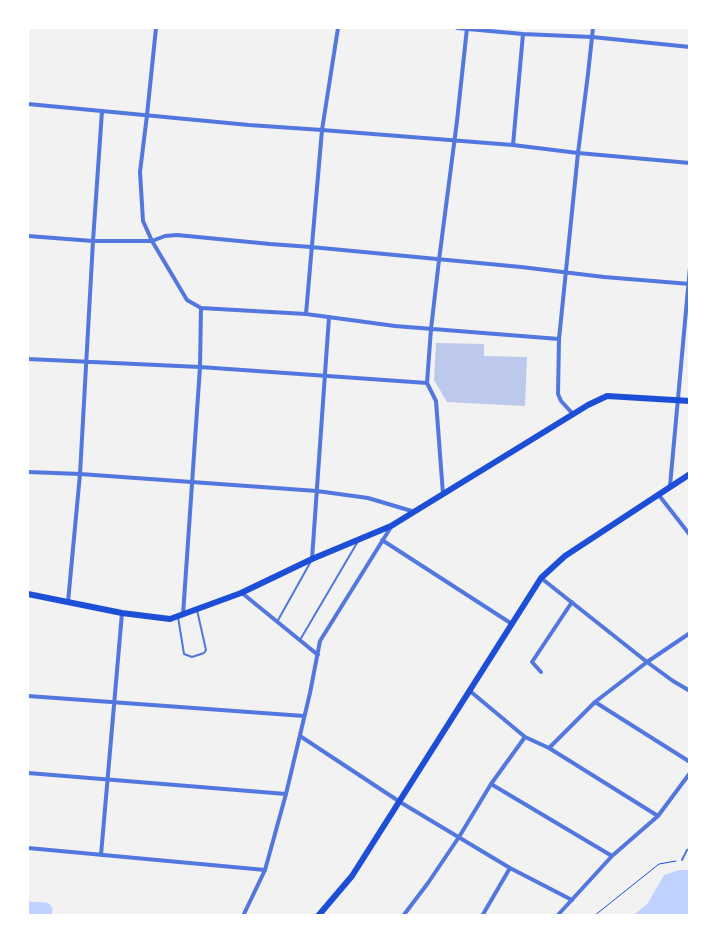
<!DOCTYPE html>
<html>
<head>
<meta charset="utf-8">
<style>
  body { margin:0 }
  #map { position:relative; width:717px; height:943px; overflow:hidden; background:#f2f2f2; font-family:Ubuntu,sans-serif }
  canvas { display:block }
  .frame { position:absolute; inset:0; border:29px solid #fff; pointer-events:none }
</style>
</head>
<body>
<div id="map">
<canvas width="717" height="943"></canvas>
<div class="frame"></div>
</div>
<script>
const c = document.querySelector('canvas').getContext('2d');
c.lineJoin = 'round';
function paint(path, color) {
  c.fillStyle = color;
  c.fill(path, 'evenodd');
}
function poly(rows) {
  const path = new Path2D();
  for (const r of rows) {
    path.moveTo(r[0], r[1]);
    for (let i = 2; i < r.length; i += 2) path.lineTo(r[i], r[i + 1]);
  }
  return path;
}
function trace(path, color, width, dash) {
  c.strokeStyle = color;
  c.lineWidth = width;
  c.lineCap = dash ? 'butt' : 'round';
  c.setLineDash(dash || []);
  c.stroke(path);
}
const water = poly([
  [679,870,689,870,689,915,634,915,648,903,664,875]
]);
const river = poly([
  [28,909,45,910]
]);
const building = poly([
  [436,343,484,344,484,356,527,357,525,406,447,402,434,380]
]);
const path = poly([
  [594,916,659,864,676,861]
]);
const service = poly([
  [178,617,184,654,192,657,204,653,206,650,197,610],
  [277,622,310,563],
  [300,640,357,543],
  [682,860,687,850,690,849]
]);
const minor = poly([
  [156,28,147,115,140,172,143,221,152,241,187,300,201,308,306,314,395,326,559,339],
  [457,28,523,34,592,37,690,47],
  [28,104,249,125,322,130,513,145,578,153,690,163],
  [513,145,523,34],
  [28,236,93,241,152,241,165,236,177,235,270,244,311,247,521,267,604,277,690,284],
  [306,314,322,130,338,28],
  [28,359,200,367,427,383],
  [573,414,561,401,558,394,559,339,578,153,588,74,593,28],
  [28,472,80,474,317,491,368,498,415,512],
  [670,486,690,267],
  [443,494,436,401,427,383,431,329,439,260,457,121,467,28],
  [658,494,690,535],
  [382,540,512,624],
  [312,559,329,317],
  [541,578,647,662,673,681,690,691],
  [242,593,318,655],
  [68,602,80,474,93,241,102,111],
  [183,615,200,367,201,308],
  [541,672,532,662,572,602],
  [470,691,525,737,549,748,658,816],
  [28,696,304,716],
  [595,702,690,762],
  [300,736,400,802,510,868,572,900],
  [549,748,595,702,647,662,690,633],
  [28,773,286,794],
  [491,784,612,856],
  [28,848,265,870],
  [101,855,122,613],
  [243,916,265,870,286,794,310,693,320,641,391,527],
  [403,916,428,883,459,837,491,784,525,737],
  [482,916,510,868],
  [557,916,612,856,658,816,690,773]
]);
const primary = poly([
  [28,594,122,613,170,619,241,593,312,559,391,526,588,405,607,396,690,401],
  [318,916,352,876,541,578,565,556,690,474]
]);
paint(water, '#bfd3fe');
trace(river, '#bfd3fe', 15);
paint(building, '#bdc9ec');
trace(path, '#1d4ed8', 1);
trace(service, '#5277de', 2);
trace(minor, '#5277de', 4);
trace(primary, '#1d4ed8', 6);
</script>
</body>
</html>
